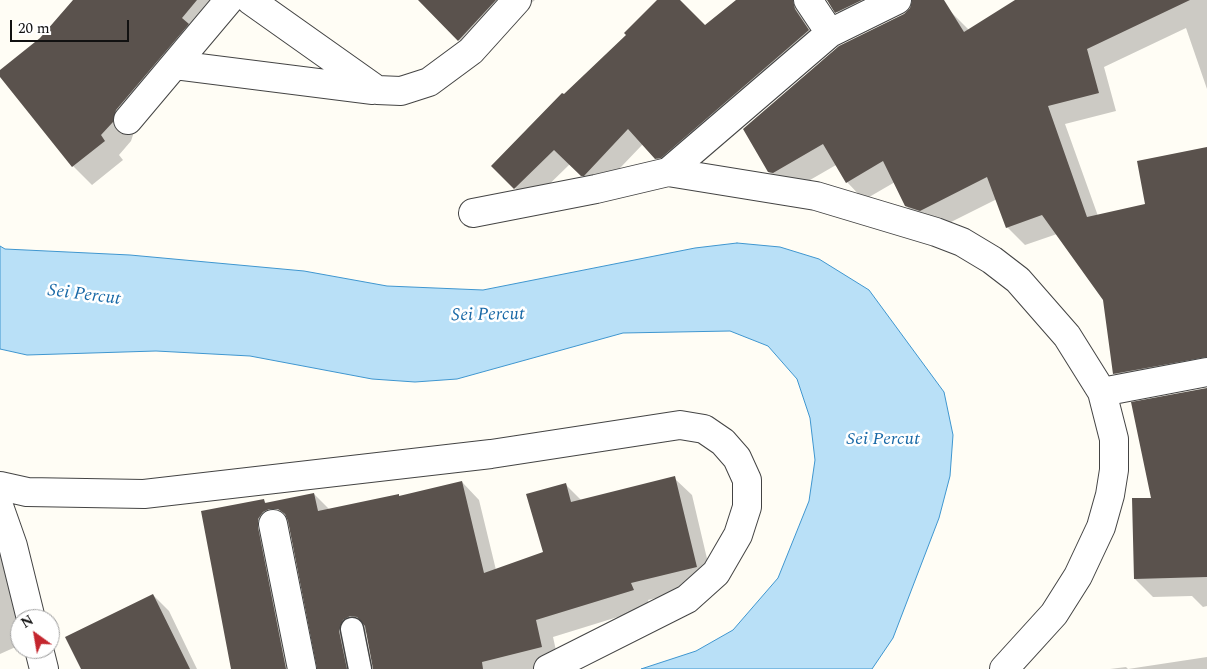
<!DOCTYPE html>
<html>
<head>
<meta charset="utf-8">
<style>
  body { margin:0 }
  #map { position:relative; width:1207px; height:669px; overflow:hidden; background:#fffdf5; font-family:Spectral,serif }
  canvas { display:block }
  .north { position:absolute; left:10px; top:609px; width:50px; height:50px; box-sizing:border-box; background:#fff; border:1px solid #a0a0a0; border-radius:50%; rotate:328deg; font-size:14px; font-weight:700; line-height:20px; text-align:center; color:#111 }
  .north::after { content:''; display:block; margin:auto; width:18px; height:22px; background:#c4262e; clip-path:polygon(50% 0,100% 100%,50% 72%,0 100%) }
  .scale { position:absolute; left:10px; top:20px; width:119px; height:22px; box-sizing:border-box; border:2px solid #111; border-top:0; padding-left:6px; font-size:15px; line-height:18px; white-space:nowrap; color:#111; -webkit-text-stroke:4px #fff; paint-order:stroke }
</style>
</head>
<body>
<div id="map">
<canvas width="1207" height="669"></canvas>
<div class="north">N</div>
<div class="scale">20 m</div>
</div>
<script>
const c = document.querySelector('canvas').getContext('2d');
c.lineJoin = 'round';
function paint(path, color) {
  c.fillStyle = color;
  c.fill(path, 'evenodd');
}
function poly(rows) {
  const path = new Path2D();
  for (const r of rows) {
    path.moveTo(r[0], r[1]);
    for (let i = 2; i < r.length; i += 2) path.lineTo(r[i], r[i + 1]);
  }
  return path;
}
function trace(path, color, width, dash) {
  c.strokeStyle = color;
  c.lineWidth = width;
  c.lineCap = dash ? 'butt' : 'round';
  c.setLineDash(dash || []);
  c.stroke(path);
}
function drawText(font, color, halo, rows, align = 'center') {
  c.font = font + ' Spectral,serif';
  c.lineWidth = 5;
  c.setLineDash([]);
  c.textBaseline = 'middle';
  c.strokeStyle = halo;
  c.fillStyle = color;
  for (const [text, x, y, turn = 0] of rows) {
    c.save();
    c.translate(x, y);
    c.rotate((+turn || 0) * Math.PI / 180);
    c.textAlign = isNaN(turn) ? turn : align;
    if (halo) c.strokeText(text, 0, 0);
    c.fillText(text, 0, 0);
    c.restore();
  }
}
const water = poly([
  [737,243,780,247,819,259,869,290,944,392,953,435,950,476,939,518,893,638,872,669,641,669,696,651,733,630,778,578,809,501,815,460,810,418,797,379,768,346,730,331,623,333,457,379,415,382,372,379,250,356,156,351,27,355,0,349,0,246,5,249,130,255,304,271,387,286,483,290,695,248,737,243]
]);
const shadow = poly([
  [75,0,232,0,135,129,131,141,119,155,123,160,92,185,73,166,0,75,0,72,41,39],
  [420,0,535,0,509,21,477,58],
  [659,0,679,0,705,27,738,0,819,0,823,46,671,173,643,144,599,190,570,164,530,203,493,166,628,35],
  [827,0,910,0,851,27],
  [1017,0,1207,0,1207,89,1186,28,1104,67,1116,111,1065,124,1098,216,1147,205,1207,148,1207,377,1132,391,1114,373,1104,299,1057,234,1025,245,1007,227,997,199,939,228,924,224,906,206,895,182,864,200,847,182,836,165,791,191,787,190,769,172,951,12,969,30],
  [1207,389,1207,606,1203,607,1192,596,1153,597,1135,579,1153,499],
  [674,478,692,495,713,584,648,600,650,607,553,637,559,664,538,669,374,669,367,632,357,642,360,669,318,669,291,526,287,526,299,669,233,669,203,512,264,501,267,504,314,494,330,510,398,495,401,497,462,482,479,500,496,570,545,553,565,484,582,501],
  [257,521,260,521,258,533],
  [0,555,18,586,20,619,20,645,0,654],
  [153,595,169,611,197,669,83,669],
  [1207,657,1207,669,1110,669,1126,667,1128,669]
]);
const building = poly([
  [73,0,197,0,182,18,189,24,116,110,113,122,101,135,105,141,72,167,0,77,0,70,40,38],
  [418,0,496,0,458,41],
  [657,0,680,0,705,25,736,0,793,0,795,9,809,30,661,158,655,159,628,129,584,176,581,176,554,150,514,189,491,166,562,93,564,94,626,35,624,33],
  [827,0,862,0,835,13],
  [912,0,944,0,964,32,1015,0,1190,0,1087,49,1099,93,1048,106,1087,217,1145,204,1137,161,1207,147,1207,357,1113,374,1103,300,1042,215,1006,228,987,177,920,211,905,206,883,161,846,183,823,144,773,173,768,172,743,129,839,46,904,14,910,8],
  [1207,388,1207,577,1134,579,1132,498,1151,498,1131,402],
  [675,476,697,567,631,583,634,590,536,620,542,647,482,662,483,669,373,669,365,626,357,617,350,616,343,620,339,631,347,669,317,669,288,521,285,514,278,509,269,509,263,512,258,519,258,527,286,669,231,669,201,511,264,499,265,503,314,493,318,511,399,494,399,496,462,481,484,573,543,552,526,494,566,483,571,502],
  [153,594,190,669,81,669,65,637]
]);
const service = poly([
  [352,629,360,669]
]);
const minor = poly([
  [250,0,377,90,401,91,429,82,471,51,517,0],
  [808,0,830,33],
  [175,65,373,90],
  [128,120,229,0],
  [668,172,830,33,897,0],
  [473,213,596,189,668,172,816,196,936,232,962,242,992,260,1018,280,1067,336,1102,392,1114,439,1114,470,1110,495,1101,527,1078,576,1054,614,1004,669],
  [1102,392,1207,372],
  [0,486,27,492,144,494,491,454,680,425,704,429,723,442,737,458,747,480,747,507,738,535,716,573,687,599,548,669],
  [0,509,13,546,31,619],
  [273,524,302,669],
  [39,649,44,669]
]);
const waterNames = [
  ["Sei Percut",84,296,7],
  ["Sei Percut",488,316,-1],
  ["Sei Percut",883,440]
];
paint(water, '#b9e0f7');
trace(water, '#3f96cf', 1);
paint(shadow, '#0003');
paint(building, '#5a524d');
trace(service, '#444', 25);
trace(minor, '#444', 30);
trace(service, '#fff', 22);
trace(minor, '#fff', 28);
drawText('italic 18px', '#1768a6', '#fff', waterNames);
</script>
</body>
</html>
